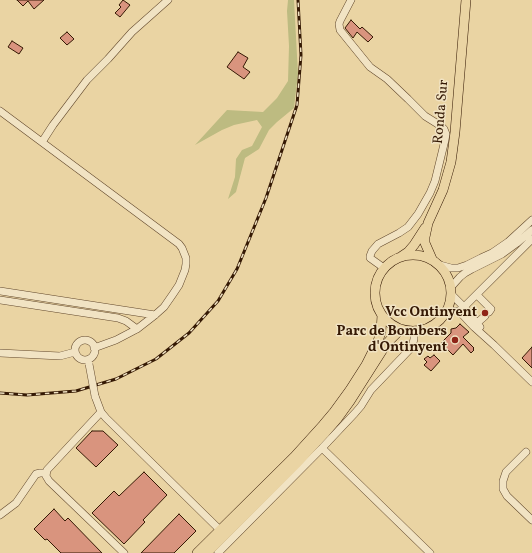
<!DOCTYPE html>
<html>
<head>
<meta charset="utf-8">
<style>
  body { margin:0 }
  canvas { display:block; background:#ead4a3 }
</style>
</head>
<body>
<canvas width="532" height="553"></canvas>
<script>
const c = document.querySelector('canvas').getContext('2d');
c.lineJoin = 'round';
function paint(path, color) {
  c.fillStyle = color;
  c.fill(path, 'evenodd');
}
function poly(rows) {
  const path = new Path2D();
  for (const r of rows) {
    if (r.length === 3) {
      path.moveTo(r[0] + r[2], r[1]);
      path.arc(r[0], r[1], r[2], 0, 2 * Math.PI);
      continue;
    }
    path.moveTo(r[0], r[1]);
    for (let i = 2; i < r.length; i += 2) path.lineTo(r[i], r[i + 1]);
  }
  return path;
}
function trace(path, color, width, dash) {
  c.strokeStyle = color;
  c.lineWidth = width;
  c.lineCap = dash ? 'butt' : 'round';
  c.setLineDash(dash || []);
  c.stroke(path);
}
function drawText(font, color, halo, rows, align = 'center') {
  c.font = font + ' Vollkorn,serif';
  c.lineWidth = 3;
  c.setLineDash([]);
  c.textBaseline = 'middle';
  c.strokeStyle = halo;
  c.fillStyle = color;
  for (const [text, x, y, turn = 0] of rows) {
    c.save();
    c.translate(x, y);
    c.rotate((+turn || 0) * Math.PI / 180);
    c.textAlign = isNaN(turn) ? turn : align;
    if (halo) c.strokeText(text, 0, 0);
    c.fillText(text, 0, 0);
    c.restore();
  }
}
const green = poly([
  [288,0,294,0,298,74,294,108,277,122,269,130,259,149,245,158,236,192,228,199,235,177,236,159,242,150,252,146,262,127,257,120,234,125,222,130,195,145,227,110,263,112,277,98,288,81,289,46,287,11]
]);
const building = poly([
  [17,0,44,0,34,9,28,1,23,6,17,0],
  [123,0,130,5,120,17,115,13,121,7,119,5,123,0],
  [351,20,360,29,362,27,373,37,368,42,357,32,353,38,345,28,351,20],
  [67,32,74,39,67,45,60,38,67,32],
  [12,41,23,48,19,54,8,47,12,41],
  [238,52,248,58,243,67,250,72,244,79,227,67,238,52],
  [460,324,469,332,463,337,474,348,473,349,474,350,471,353,463,344,453,355,441,343,451,333,451,329,456,328,460,324],
  [532,347,532,368,522,358,532,347],
  [434,355,440,361,431,371,424,365,427,362,424,359,428,356,430,358,434,355],
  [92,431,103,431,118,445,96,467,76,448,92,431],
  [144,472,167,495,143,520,145,522,124,544,92,513,114,491,119,496,144,472],
  [54,509,65,521,68,518,102,553,61,553,47,539,45,540,34,529,54,509],
  [179,514,196,531,174,553,141,553,179,514]
]);
const minor = poly([
  [351,0,340,21,339,24,340,30,370,67,387,79,408,99,425,116,441,126,444,129,446,134,445,140,435,181,430,193,418,214,408,227,399,233,378,244,372,251,370,256,370,258,384,268],
  [0,111,179,244,182,248,186,258,186,264,185,270,179,285,173,294,164,307,155,315,137,329,116,340,94,348],
  [42,142,53,125,87,80,108,59,132,32,168,0],
  [440,265,451,268,458,268,467,265,481,258,492,253,508,242,532,220],
  [451,287,460,277,465,273,472,269,502,254,517,243,532,230],
  [0,291,155,315],
  [451,294,464,307,480,327],
  [477,295,491,309,489,312],
  [0,300,118,318,126,321,137,329],
  [447,311,459,311,474,327,494,345,532,382],
  [459,311,464,307,532,239],
  [477,323,485,316],
  [85,350,10],
  [0,353,60,356,75,352],
  [95,396,101,412,106,418,220,530],
  [101,412,47,470,46,476,49,481,124,553],
  [322,448,430,553],
  [526,452,506,472,503,481,503,489,507,496,532,520],
  [0,515,16,503,36,474,40,473,46,473],
  [218,553,322,448,355,413,361,406,371,390,412,347,414,339,414,331]
]);
const major = poly([
  [413,293,38],
  [402,256,408,252,414,245,425,228],
  [432,259,425,243,425,237,428,223,443,190,451,162,455,132,466,0],
  [197,553,294,457,323,425,334,412,350,390,366,365,378,341,381,332,382,315],
  [207,553,298,462,324,434,337,419,350,401,385,346,390,340,400,330]
]);
const rail = poly([
  [0,393,27,395,76,391,116,379,156,359,189,333,218,301,237,269,266,198,297,105,301,55,298,0]
]);
const minorBridge = poly([
  [89,364,95,396]
]);
const markers = [
  [485,313,4,"#8f2418"],
  [455,340,4,"#8f2418"]
];
const streetNames = [
  ["Ronda Sur",442,112,-85]
];
const poiNames = [
  ["Vcc Ontinyent",477,313],
  ["Parc de Bombers",447,332],
  ["d'Ontinyent",447,348]
];
paint(green, '#bdbb81');
paint(building, '#d9947e');
trace(building, '#351904', 1);
trace(minor, '#62482c', 8);
trace(major, '#351904', 10);
trace(minor, '#f1e3c3', 7);
trace(major, '#ead4a3', 9);
trace(rail, '#351904', 3);
trace(rail, '#f1e3c3', 1.5, [4.5]);
trace(minorBridge, '#62482c', 8, []);
trace(minorBridge, '#f1e3c3', 7);
for (const [x, y, r, color] of markers) {
  const dot = new Path2D();
  dot.arc(x, y, r, 0, 2 * Math.PI);
  c.fillStyle = color;
  c.fill(dot);
  trace(dot, '#f1e3c3', 1.5);
}
drawText('14px', '#351904', '#f1e3c3', streetNames);
drawText('bold 14px', '#351904', '#f1e3c3', poiNames, 'right');
</script>
</body>
</html>
